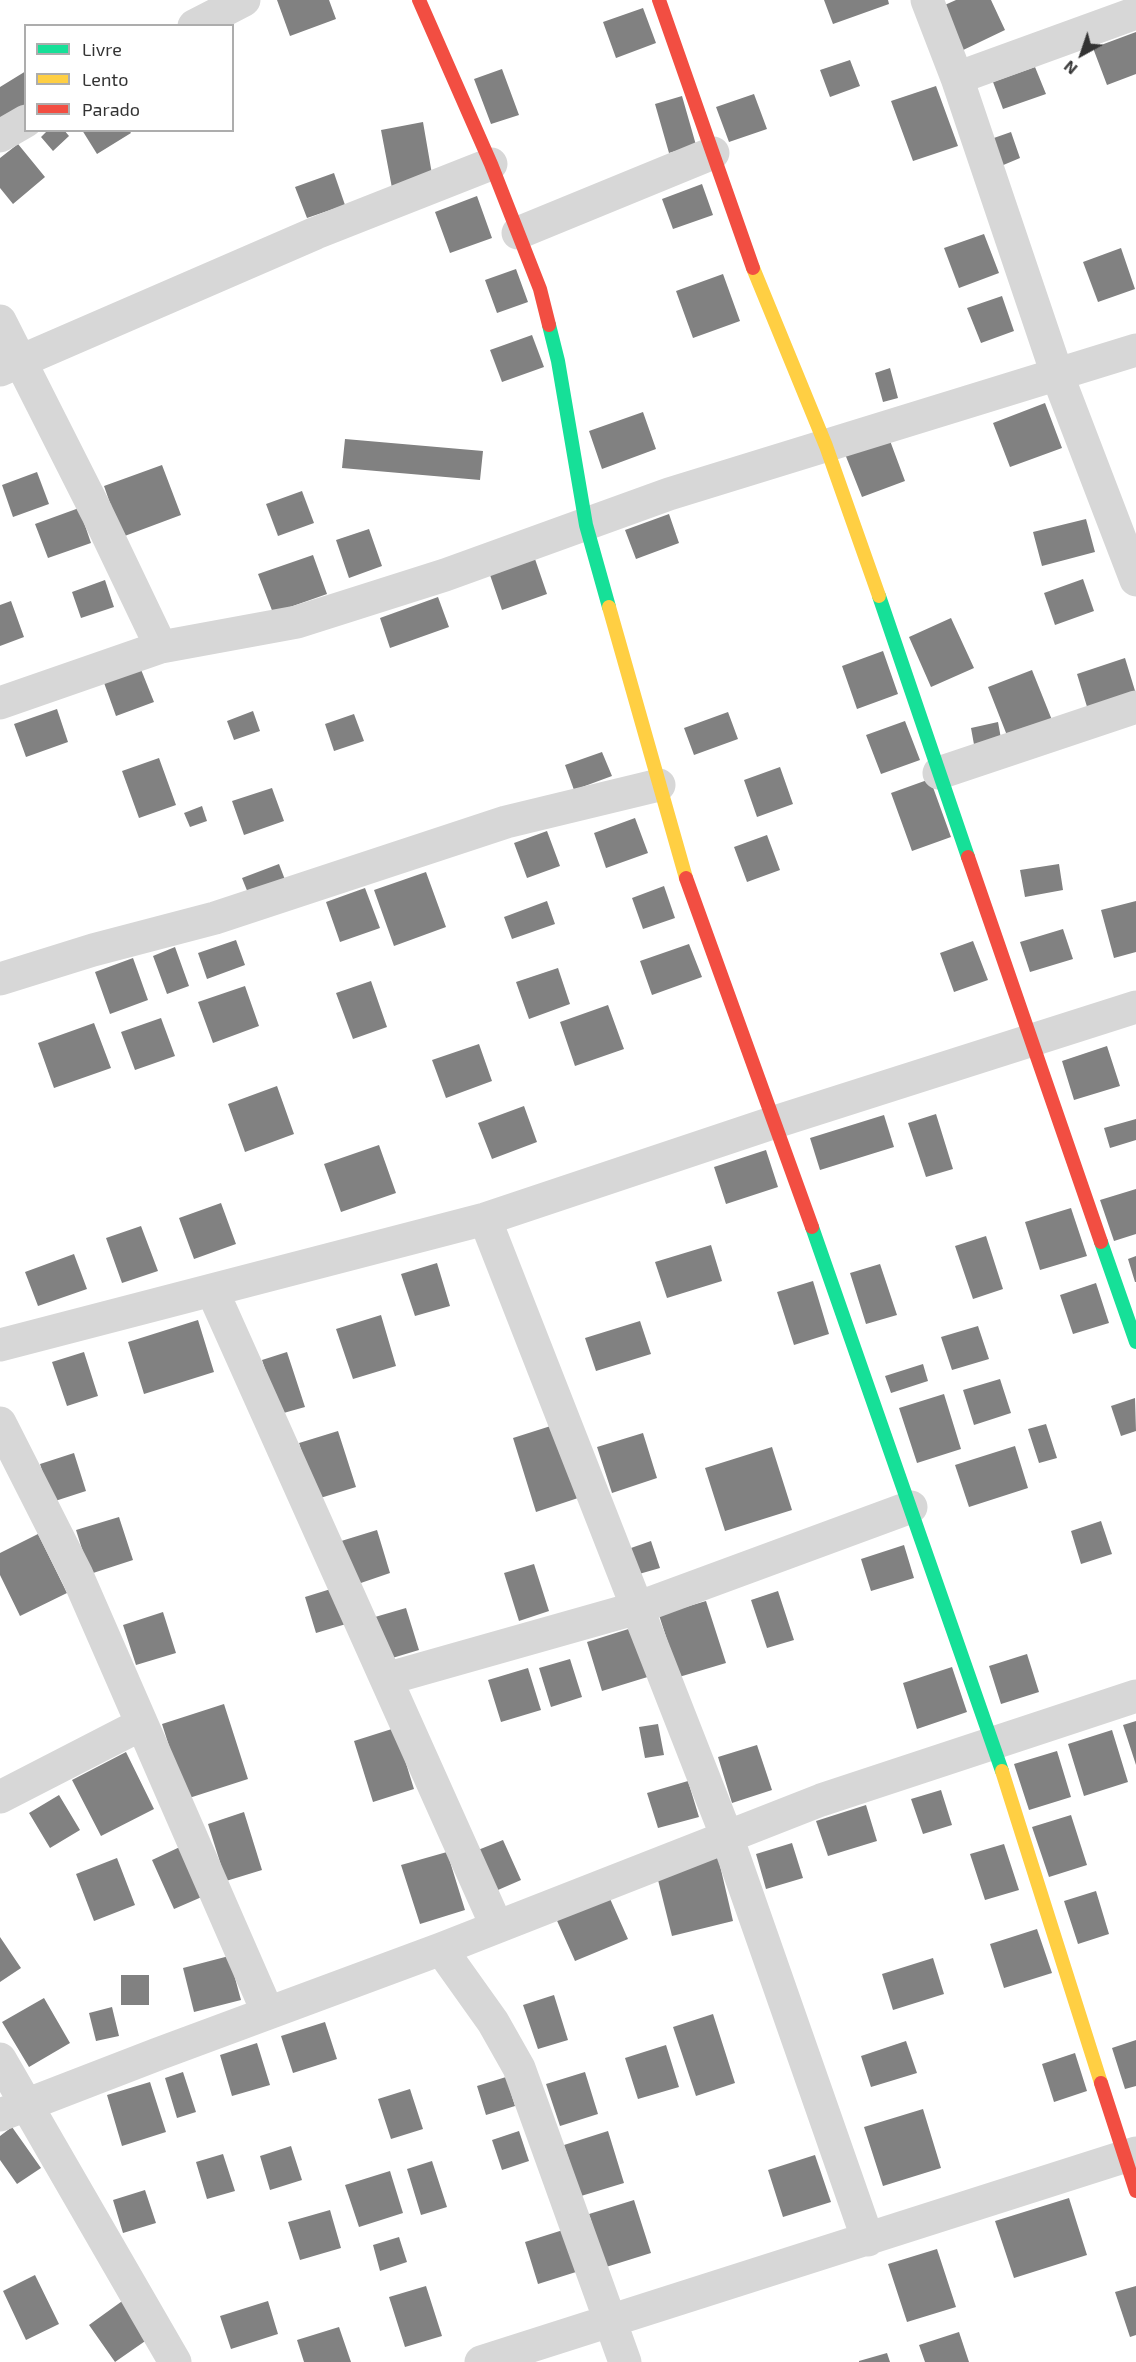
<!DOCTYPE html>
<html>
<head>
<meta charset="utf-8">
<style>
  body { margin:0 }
  #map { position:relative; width:1136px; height:2362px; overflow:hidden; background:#fff; font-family:"Exo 2",sans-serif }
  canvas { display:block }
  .legend { position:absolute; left:24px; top:24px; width:210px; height:108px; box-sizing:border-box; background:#fff; border:2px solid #adadad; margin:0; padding:8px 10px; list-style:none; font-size:18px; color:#333 }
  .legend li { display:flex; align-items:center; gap:12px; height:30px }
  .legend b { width:30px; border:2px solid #adadad }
  .north { position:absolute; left:1052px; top:24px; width:60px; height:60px; -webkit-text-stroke:4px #fff; paint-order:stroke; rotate:220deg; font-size:16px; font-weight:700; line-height:24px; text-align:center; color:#333 }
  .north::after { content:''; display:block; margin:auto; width:21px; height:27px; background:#333; clip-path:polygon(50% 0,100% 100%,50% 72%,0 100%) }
</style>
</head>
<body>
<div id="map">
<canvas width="1136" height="2362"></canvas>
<ul class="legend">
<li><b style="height:8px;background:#16e098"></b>Livre</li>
<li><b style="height:8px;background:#ffcf43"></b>Lento</li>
<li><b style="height:8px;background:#f24e42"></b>Parado</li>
</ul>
<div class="north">N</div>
</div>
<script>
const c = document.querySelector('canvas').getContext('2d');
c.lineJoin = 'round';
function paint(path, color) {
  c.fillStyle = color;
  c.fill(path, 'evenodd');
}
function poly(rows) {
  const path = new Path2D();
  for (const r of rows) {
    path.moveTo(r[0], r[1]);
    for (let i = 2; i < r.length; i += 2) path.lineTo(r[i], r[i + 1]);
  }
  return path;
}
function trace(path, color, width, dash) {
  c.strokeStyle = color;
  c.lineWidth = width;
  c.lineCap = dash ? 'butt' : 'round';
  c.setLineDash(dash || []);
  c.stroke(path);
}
const building = poly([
  [277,0,329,0,336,19,290,36],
  [824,0,888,0,889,4,833,24],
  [956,0,991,0,1005,30,959,52,938,8],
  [643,8,656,43,616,58,603,22],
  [1136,32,1136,74,1107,85,1093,48],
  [850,60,860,86,830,97,820,70],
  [1035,67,1046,94,1003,109,993,82],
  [502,69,519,115,491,124,474,79],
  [26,71,26,111,0,124,0,87],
  [936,86,958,146,913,161,891,101],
  [754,94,767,129,729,142,716,107],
  [682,96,696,145,669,153,655,104],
  [423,122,433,180,392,188,381,130],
  [48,130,64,130,69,136,53,151,41,137],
  [82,130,129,130,131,133,97,154],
  [1011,132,1020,158,1001,166,991,139],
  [18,144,45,177,13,204,0,188,0,158],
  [334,173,345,205,307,218,295,187],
  [702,184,713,215,673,229,662,199],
  [477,196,492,238,450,253,435,212],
  [984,234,999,273,959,288,944,248],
  [1121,248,1135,289,1098,302,1083,262],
  [516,269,528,302,497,313,485,280],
  [723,274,740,321,693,338,676,291],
  [1002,296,1014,331,981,343,967,308],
  [532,335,544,367,502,382,490,350],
  [890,368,898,398,883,402,875,373],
  [1045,403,1062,448,1010,467,993,423],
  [643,412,656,449,602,469,589,431],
  [889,438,905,481,862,497,845,454],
  [345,439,483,451,480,480,342,468],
  [162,465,181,515,122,537,104,486],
  [37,472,49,504,13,517,2,485],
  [302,491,314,523,278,536,266,504],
  [79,508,91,543,48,558,35,524],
  [669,514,679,543,636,559,625,530],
  [1086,519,1095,552,1042,566,1033,532],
  [369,529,382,566,349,578,336,540],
  [313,555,327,594,273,613,258,574],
  [535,559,547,594,502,610,490,575],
  [1083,579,1094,611,1055,625,1044,593],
  [105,580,114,607,81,618,72,592],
  [438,597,449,627,390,648,380,618],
  [11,601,24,637,0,646,0,605],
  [951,618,974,668,931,687,909,637],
  [883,651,898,694,857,709,842,666],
  [1125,658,1136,694,1088,710,1077,674],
  [140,667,154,702,116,716,103,680],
  [1032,670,1052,720,1008,738,988,687],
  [57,709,68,742,26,757,14,724],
  [253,711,260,731,234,740,227,721],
  [728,712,738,739,694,755,684,728],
  [354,714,364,741,334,751,325,724],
  [905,721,920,760,881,774,866,735],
  [998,722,1002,744,975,750,971,728],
  [602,752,612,776,574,790,565,765],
  [159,758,176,805,139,818,122,771],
  [780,767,793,804,757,817,744,780],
  [930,779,951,837,912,851,891,793],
  [272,788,284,821,244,835,232,801],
  [202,806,207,821,190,827,184,813],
  [635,818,648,853,606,868,594,833],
  [547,831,560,866,527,878,514,843],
  [767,835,780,870,747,882,734,847],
  [279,864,287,885,250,898,242,878],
  [1059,864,1063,890,1025,897,1020,870],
  [426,872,446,927,394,946,374,890],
  [664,886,675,918,643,929,632,898],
  [365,888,380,928,340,942,326,902],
  [547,901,555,924,512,939,504,917],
  [1136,901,1136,952,1114,958,1101,910],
  [1063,929,1073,959,1030,972,1020,942],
  [236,940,245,965,207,979,198,953],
  [973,941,988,980,954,992,940,953],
  [689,944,702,977,652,995,640,961],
  [175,947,189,986,167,994,153,956],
  [133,958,148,1000,110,1014,95,972],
  [558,968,570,1004,529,1019,516,982],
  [371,981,387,1027,353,1039,336,993],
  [245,986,259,1026,213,1043,198,1002],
  [608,1005,624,1049,575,1066,560,1022],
  [161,1018,175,1056,135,1070,121,1032],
  [94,1023,111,1068,54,1088,38,1043],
  [479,1044,492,1081,446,1098,432,1060],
  [1107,1046,1120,1086,1074,1100,1062,1061],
  [277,1086,294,1134,245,1152,228,1104],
  [524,1106,537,1142,492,1159,478,1123],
  [936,1114,953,1169,926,1177,908,1123],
  [884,1115,894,1147,820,1170,810,1138],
  [1136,1119,1136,1140,1110,1148,1104,1128],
  [379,1145,396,1193,341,1212,324,1164],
  [766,1150,778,1187,726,1204,714,1167],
  [1136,1189,1136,1234,1114,1241,1100,1200],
  [221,1203,236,1244,194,1259,179,1218],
  [1071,1208,1087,1256,1040,1270,1025,1222],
  [141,1226,158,1271,122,1283,106,1238],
  [986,1236,1003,1289,973,1299,955,1246],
  [711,1245,722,1281,667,1298,655,1262],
  [74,1254,87,1289,38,1306,25,1272],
  [1136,1256,1136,1282,1135,1282,1128,1259],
  [437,1263,450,1306,415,1316,401,1274],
  [880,1264,897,1315,866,1324,850,1273],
  [813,1281,829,1334,794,1345,777,1292],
  [1096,1283,1109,1323,1073,1334,1060,1295],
  [381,1315,396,1366,353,1379,336,1329],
  [198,1320,214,1372,144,1394,128,1342],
  [640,1321,651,1354,596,1371,585,1338],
  [978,1326,989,1359,952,1370,941,1337],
  [84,1352,98,1396,67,1406,52,1362],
  [287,1352,305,1407,280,1414,262,1360],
  [923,1364,928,1381,891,1393,885,1376],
  [1000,1379,1011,1413,974,1425,963,1390],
  [944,1394,961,1449,917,1463,899,1408],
  [1135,1398,1136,1431,1121,1436,1111,1406],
  [557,1424,581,1497,536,1512,513,1438],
  [1046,1424,1057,1458,1039,1463,1028,1429],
  [338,1431,356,1487,317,1499,299,1443],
  [643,1433,657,1478,612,1493,597,1447],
  [1015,1446,1028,1488,969,1507,955,1465],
  [772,1447,792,1510,725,1531,705,1468],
  [74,1453,86,1491,52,1502,40,1464],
  [119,1517,133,1560,90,1574,76,1530],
  [1101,1521,1112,1554,1081,1564,1071,1531],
  [377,1530,390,1573,352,1586,338,1542],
  [38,1534,67,1593,20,1616,0,1575,0,1553],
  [651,1541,660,1568,639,1574,631,1548],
  [904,1545,914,1578,871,1591,861,1559],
  [534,1564,549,1611,519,1621,504,1573],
  [334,1588,346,1624,316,1633,305,1597],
  [778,1591,794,1640,767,1648,751,1600],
  [706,1601,726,1663,679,1677,659,1615],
  [406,1608,419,1650,389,1659,375,1617],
  [163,1612,176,1653,136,1665,123,1625],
  [638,1626,654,1675,602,1691,587,1642],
  [1027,1654,1039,1692,1001,1704,989,1666],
  [570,1659,582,1697,551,1707,539,1668],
  [952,1667,967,1712,917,1729,903,1683],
  [528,1668,541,1710,501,1722,488,1680],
  [224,1704,248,1779,186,1799,162,1724],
  [1136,1721,1136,1765,1123,1725],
  [658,1724,664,1755,645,1758,639,1727],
  [395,1728,414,1789,373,1802,354,1741],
  [1112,1730,1128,1782,1084,1796,1068,1744],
  [757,1745,772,1790,732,1803,718,1757],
  [1057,1751,1071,1797,1029,1810,1014,1764],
  [126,1752,154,1809,101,1836,72,1780],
  [688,1781,699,1817,658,1828,647,1793],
  [941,1790,952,1825,923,1834,911,1799],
  [59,1795,80,1830,50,1848,29,1813],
  [866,1805,877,1841,828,1856,816,1821],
  [244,1812,262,1870,226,1881,208,1824],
  [1071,1815,1087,1865,1049,1877,1032,1827],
  [503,1840,521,1880,491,1893,473,1852],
  [792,1843,803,1878,766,1889,756,1854],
  [1004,1844,1019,1890,985,1900,970,1854],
  [182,1846,204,1896,174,1909,152,1860],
  [447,1852,465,1910,420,1924,401,1865],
  [718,1857,733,1921,672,1936,656,1872],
  [117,1858,135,1905,94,1921,76,1874],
  [1096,1891,1109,1934,1078,1944,1064,1901],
  [607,1892,628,1939,575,1961,554,1914],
  [1037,1929,1052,1973,1004,1988,990,1944],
  [0,1937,21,1968,0,1982],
  [229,1956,241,2000,194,2012,183,1968],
  [933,1958,944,1994,893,2010,882,1974],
  [121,1975,149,1975,149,2005,121,2005],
  [554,1995,568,2040,538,2049,523,2005],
  [44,1998,70,2043,29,2067,2,2022],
  [112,2007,119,2036,96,2041,89,2013],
  [713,2014,735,2083,696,2096,673,2027],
  [325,2022,337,2059,293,2073,281,2036],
  [1136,2040,1136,2086,1125,2089,1112,2048],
  [906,2041,917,2073,871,2087,861,2056],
  [257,2043,270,2085,232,2096,220,2055],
  [666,2045,679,2087,638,2099,625,2058],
  [1075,2053,1087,2091,1054,2102,1042,2064],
  [183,2072,196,2112,177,2118,165,2078],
  [585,2072,598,2114,560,2126,546,2084],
  [506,2077,515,2106,486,2115,477,2086],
  [150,2082,166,2132,122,2146,107,2095],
  [410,2089,423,2129,391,2139,378,2099],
  [923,2109,941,2168,883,2186,864,2127],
  [12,2127,41,2168,17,2184,0,2160,0,2136],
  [519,2131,529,2161,502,2170,492,2140],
  [608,2131,624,2183,581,2196,564,2145],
  [291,2146,302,2180,270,2190,260,2156],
  [223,2154,235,2191,207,2199,196,2162],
  [815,2155,831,2202,783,2217,768,2170],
  [432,2161,447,2207,421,2215,407,2169],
  [390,2171,403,2213,359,2227,345,2185],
  [145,2190,156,2223,123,2233,113,2200],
  [1069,2198,1087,2255,1014,2278,995,2221],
  [634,2200,651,2253,606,2267,589,2214],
  [330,2210,341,2248,300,2260,288,2222],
  [563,2230,576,2272,538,2284,525,2242],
  [399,2237,407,2262,380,2271,373,2245],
  [937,2249,956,2307,907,2322,888,2264],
  [35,2275,59,2324,26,2340,3,2291],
  [426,2286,442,2336,405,2347,389,2297],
  [1136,2286,1136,2335,1130,2337,1115,2292],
  [125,2299,151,2337,115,2362,89,2325],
  [268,2301,278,2334,231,2349,220,2316],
  [339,2327,351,2362,304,2362,297,2340],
  [959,2332,969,2362,925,2362,919,2345],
  [887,2353,890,2362,859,2362,859,2361]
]);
const street = poly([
  [927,0,957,78,1057,374,1136,580],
  [194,26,244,0],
  [957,78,1136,13],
  [0,136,26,121],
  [518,233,713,153],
  [0,321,97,513,161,647],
  [0,370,316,233,491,164],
  [0,703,161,647,297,622,445,575,669,494,1136,350],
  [939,773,1136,707],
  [0,979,93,950,215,918,506,822,659,785],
  [485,1219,727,1837,868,2240],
  [212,1290,497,1927],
  [0,1345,485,1219,775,1122,1136,1007],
  [0,1423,77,1575,268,2013],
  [386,1679,637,1608,911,1507],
  [0,1797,142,1724],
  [441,1949,493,2022,519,2068,625,2362],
  [0,2059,175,2362],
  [0,2115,158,2054,441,1949,821,1800,1136,1696],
  [481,2362,1136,2153]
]);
const fast = poly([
  [549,325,558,361,586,525,609,607],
  [879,596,968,857],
  [812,1227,1002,1771],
  [1101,1242,1136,1342]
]);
const slow = poly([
  [753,268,826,446,879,596],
  [609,607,686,878],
  [1002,1771,1101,2083]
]);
const jam = poly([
  [419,0,491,164,540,289,549,325],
  [659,0,753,268],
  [968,857,1101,1242],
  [686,878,812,1227],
  [1101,2083,1136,2191]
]);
paint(building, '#818181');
trace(street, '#d7d7d7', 33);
trace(fast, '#16e098', 14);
trace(slow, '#ffcf43', 14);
trace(jam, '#f24e42', 14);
</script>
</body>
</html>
